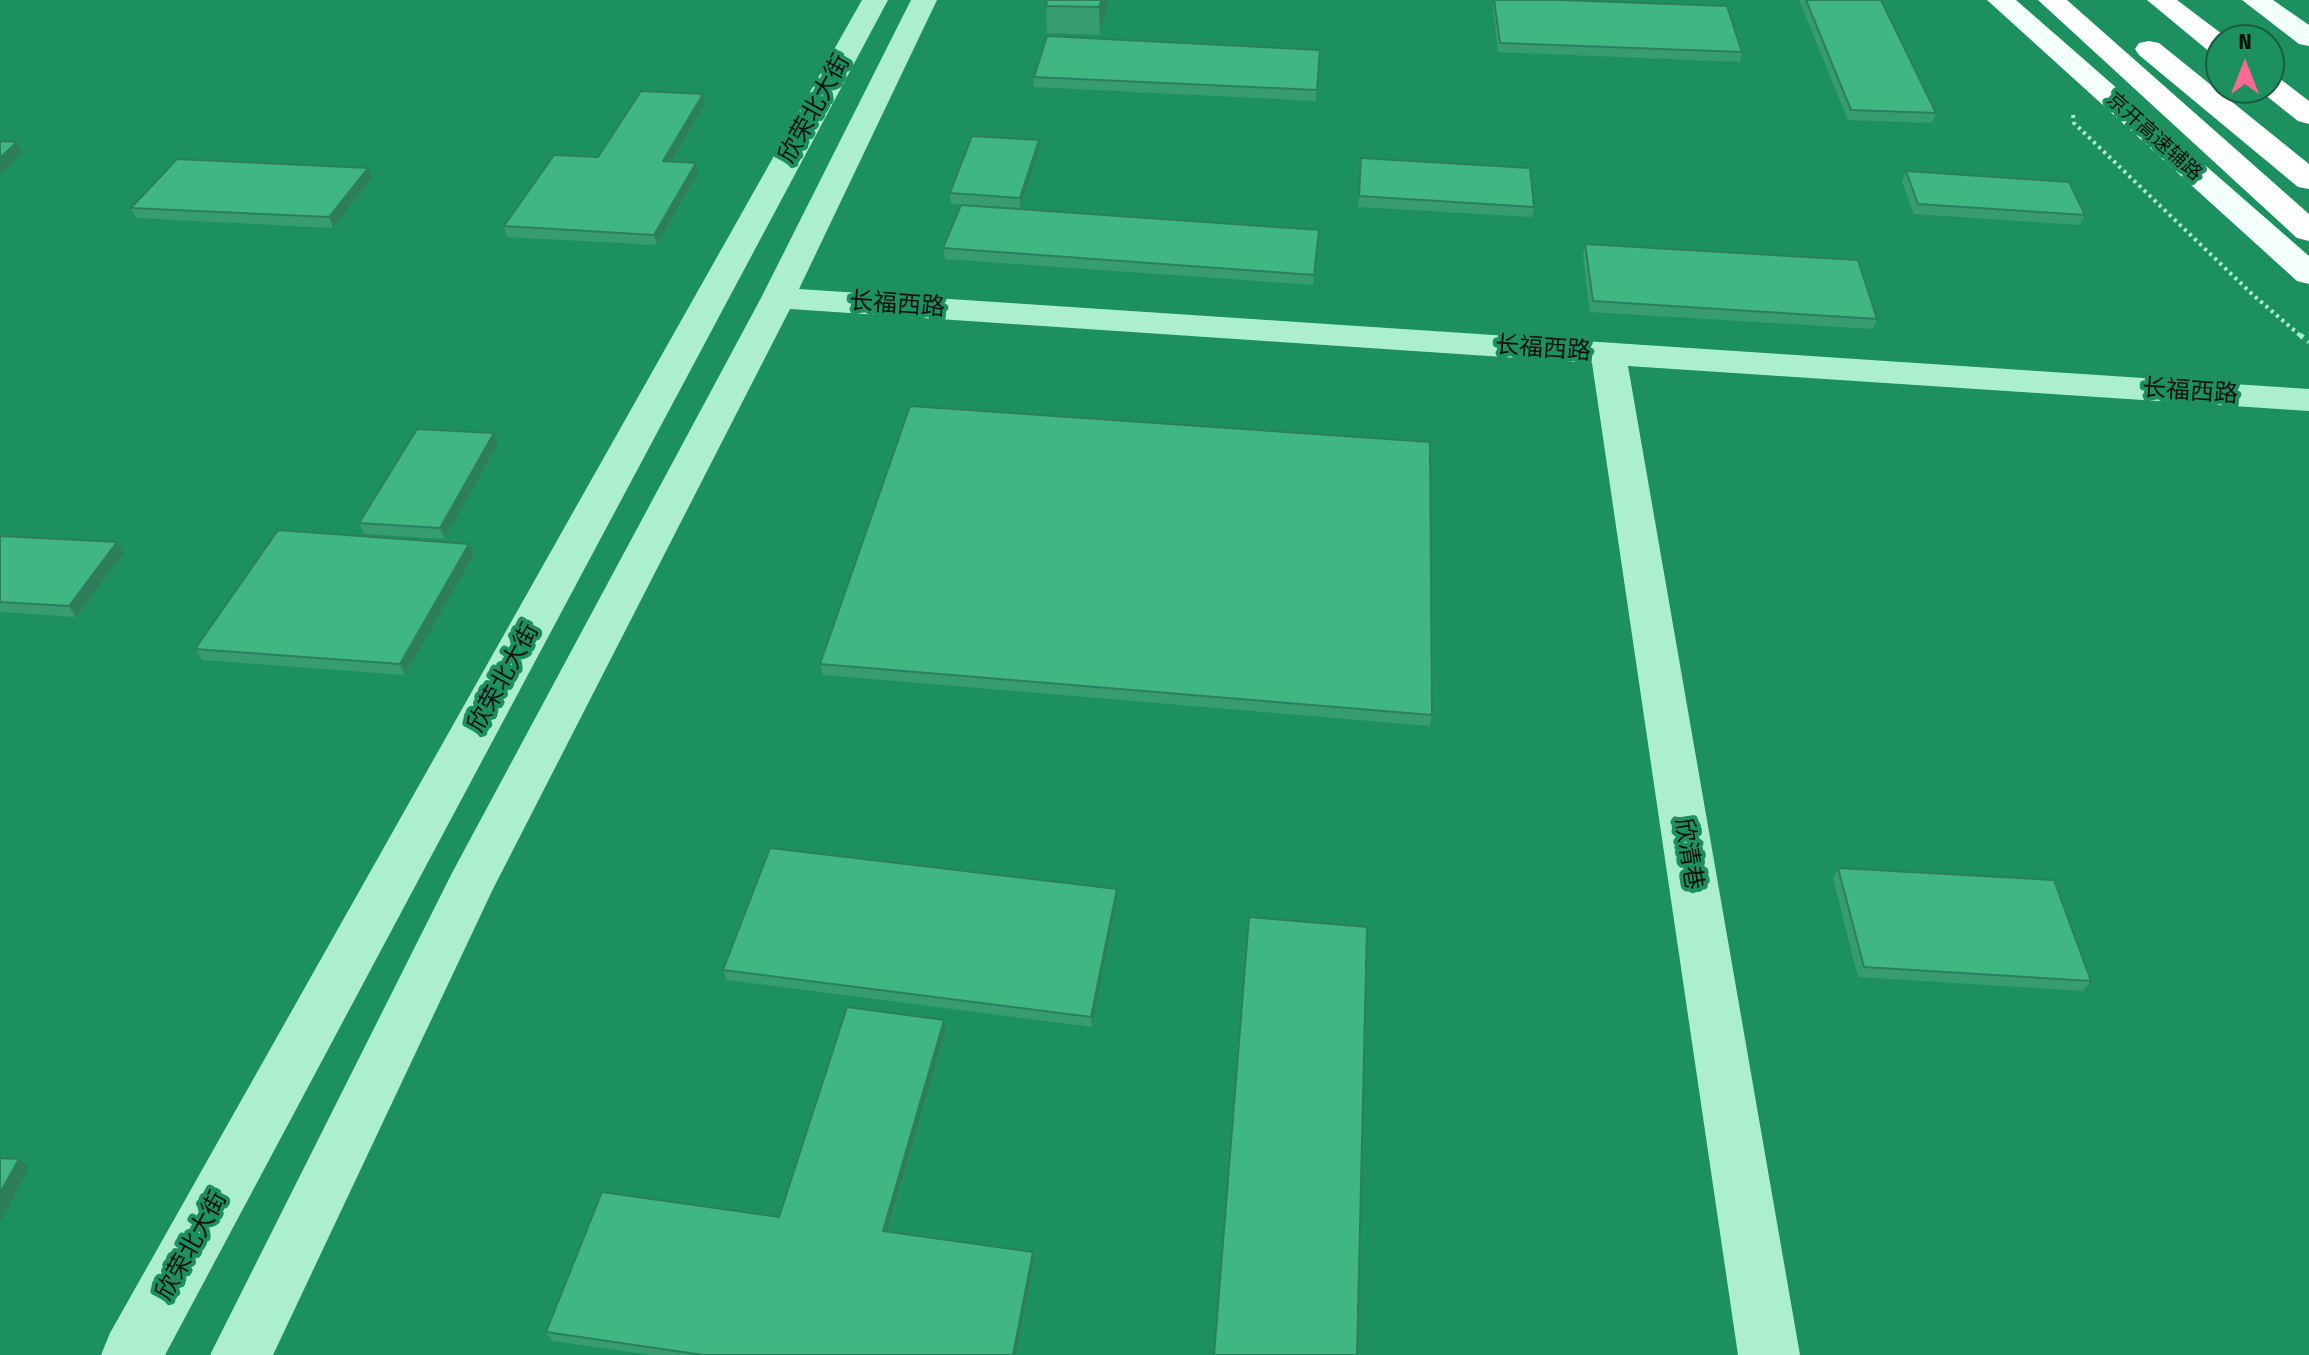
<!DOCTYPE html>
<html>
<head>
<meta charset="utf-8">
<style>
  body { margin:0 }
  #map { position:relative; width:2309px; height:1355px; overflow:hidden; background:#1c905e; font-family:"Fira Sans Condensed",sans-serif }
  canvas { display:block }
  .north { position:absolute; left:2205px; top:24px; width:80px; height:80px; box-sizing:border-box; background:#1c905e; border:2px solid #185d3f; border-radius:50%; rotate:0deg; font-size:22px; font-weight:700; line-height:32px; text-align:center; color:#111 }
  .north::after { content:''; display:block; margin:auto; width:28px; height:36px; background:#fe6a94; clip-path:polygon(50% 0,100% 100%,50% 72%,0 100%) }
</style>
</head>
<body>
<div id="map">
<canvas width="2309" height="1355"></canvas>
<div class="north">N</div>
</div>
<script>
const c = document.querySelector('canvas').getContext('2d');
c.lineJoin = 'round';
function poly(rows) {
  const path = new Path2D();
  for (const r of rows) {
    path.moveTo(r[0], r[1]);
    for (let i = 2; i < r.length; i += 2) path.lineTo(r[i], r[i + 1]);
  }
  return path;
}
function trace(path, color, width, dash) {
  c.strokeStyle = color;
  c.lineWidth = width;
  c.lineCap = dash ? 'butt' : 'round';
  c.setLineDash(dash || []);
  c.stroke(path);
}
function paint(path, color) {
  c.fillStyle = color;
  c.fill(path, 'evenodd');
}
function drawText(font, color, halo, rows, align = 'center') {
  c.font = font + ' "Fira Sans Condensed","Noto Sans SC",sans-serif';
  c.lineWidth = 8;
  c.setLineDash([]);
  c.textBaseline = 'middle';
  c.strokeStyle = halo;
  c.fillStyle = color;
  for (const [text, x, y, turn = 0] of rows) {
    c.save();
    c.translate(x, y);
    c.rotate((+turn || 0) * Math.PI / 180);
    c.textAlign = isNaN(turn) ? turn : align;
    if (halo) c.strokeText(text, 0, 0);
    c.fillText(text, 0, 0);
    c.restore();
  }
}
const pathFar1 = poly([
  [2073,115,2074,123,2253,295,2302,337]
]);
const path = poly([
  [2300,335,2309,342]
]);
const minor = poly([
  [862,0,888,0,165,1355,101,1355,110,1333,862,0],
  [911,0,937,0,799,289,2309,389,2309,411,1628,366,1800,1355,1738,1355,1592,363,790,309,493,889,273,1355,210,1355,452,873,761,298,911,0]
]);
const major = poly([
  [1987,0,2016,0,2309,256,2309,284,2297,281,1987,0],
  [2242,0,2273,0,2309,25,2309,46,2299,44,2242,0]
]);
const highway = poly([
  [2038,0,2067,0,2309,214,2309,241,2297,238,2038,0],
  [2147,0,2177,0,2230,40,2221,40,2221,55,2211,53,2147,0],
  [2149,41,2159,43,2309,164,2309,189,2298,187,2139,55,2135,49,2139,43,2149,41],
  [2269,75,2279,78,2309,101,2309,124,2298,121,2259,90,2257,88,2269,88,2269,75]
]);
const wall = poly([
  [1047,0,1110,0,1100,35,1047,33,1046,6],
  [1494,0,1561,0,1742,52,1740,62,1498,52,1493,7],
  [1799,0,1881,0,1936,113,1932,123,1848,120],
  [1320,50,1316,101,1034,87,1034,77],
  [705,104,672,161,698,173,657,245,507,237,504,226,598,157],
  [1039,140,1039,151,1020,208,951,204,950,193],
  [1361,158,1534,207,1532,217,1358,207],
  [368,168,372,178,333,228,136,218,131,208],
  [1906,171,2085,215,2080,225,1914,214,1902,182],
  [1319,230,1313,285,945,259,943,248],
  [1585,244,1877,319,1873,329,1590,312,1583,255],
  [498,444,445,539,364,534,359,523],
  [0,536,124,553,76,617,0,612],
  [474,555,405,675,202,660,195,649],
  [820,664,1432,715,1430,726,823,675],
  [1838,868,2091,981,2083,991,1858,977,1833,878],
  [1117,889,1117,900,1092,1027,727,980,723,970],
  [944,1020,946,1030,888,1232,1033,1252,1034,1261,1016,1355,651,1355,552,1341,546,1332,779,1217]
]);
const shadedWall = poly([
  [1102,0,1110,0,1100,35,1099,7],
  [703,94,705,104,666,171,663,161],
  [1039,140,1039,151,1020,208,1020,198],
  [17,142,23,152,0,174,0,158],
  [696,163,698,173,657,245,654,235],
  [368,168,372,178,333,228,329,217],
  [494,433,498,444,445,539,440,528],
  [117,542,124,553,76,617,69,606],
  [469,544,474,555,405,675,400,664],
  [1117,889,1117,900,1092,1027,1091,1017],
  [944,1020,946,1030,885,1240,883,1231],
  [19,1159,29,1168,0,1222,0,1193],
  [1033,1252,1034,1261,1016,1355,1013,1355]
]);
const building = poly([
  [1047,0,1102,0,1099,7,1046,6,1047,0],
  [1494,0,1561,0,1727,6,1742,52,1500,43,1494,0],
  [1806,0,1881,0,1936,113,1851,110,1806,0],
  [1047,36,1320,50,1317,90,1034,77,1047,36],
  [641,91,703,94,663,161,696,163,654,235,504,226,554,155,598,157,641,91],
  [972,136,1039,140,1020,198,950,193,972,136],
  [0,141,17,142,0,158,0,141],
  [1361,158,1530,168,1534,207,1359,196,1361,158],
  [177,159,368,168,329,217,131,208,177,159],
  [1906,171,2069,182,2085,215,1918,204,1906,171],
  [961,205,1319,230,1314,275,943,248,961,205],
  [1585,244,1858,260,1877,319,1593,301,1585,244],
  [910,406,1430,442,1432,715,820,664,910,406],
  [417,429,494,433,440,528,359,523,417,429],
  [278,530,469,544,400,664,195,649,278,530],
  [0,536,117,542,69,606,0,602,0,536],
  [770,848,1117,889,1091,1017,723,970,770,848],
  [1838,868,2054,880,2091,981,1864,967,1838,868],
  [1249,917,1367,927,1357,1355,1214,1355,1249,917],
  [847,1007,944,1020,883,1231,1033,1252,1013,1355,703,1355,546,1332,602,1192,779,1217,847,1007],
  [0,1158,19,1159,0,1193,0,1158]
]);
const farStreetnames = [
  ["京开高速辅路",2154,137,42]
];
const streetNames = [
  ["欣荣北大街",815,109,-61],
  ["长福西路",897,305,4],
  ["长福西路",1543,349,4],
  ["长福西路",2190,392,4],
  ["欣荣北大街",504,678,-61],
  ["欣清巷",1688,854,81],
  ["欣荣北大街",192,1246,-61]
];
trace(pathFar1, '#aceed0', 4, [3, 4]);
trace(path, '#aceed0', 5, [4, 6]);
paint(minor, '#aceed0');
paint(major, '#f3fffa');
paint(highway, '#fff');
paint(wall, '#379d70');
paint(shadedWall, '#2d7f5b');
paint(building, '#40b682');
trace(building, '#2d7f5b', 2);
drawText('20px', '#111', '#1c905e', farStreetnames);
drawText('24px', '#111', '#1c905e', streetNames);
</script>
</body>
</html>
